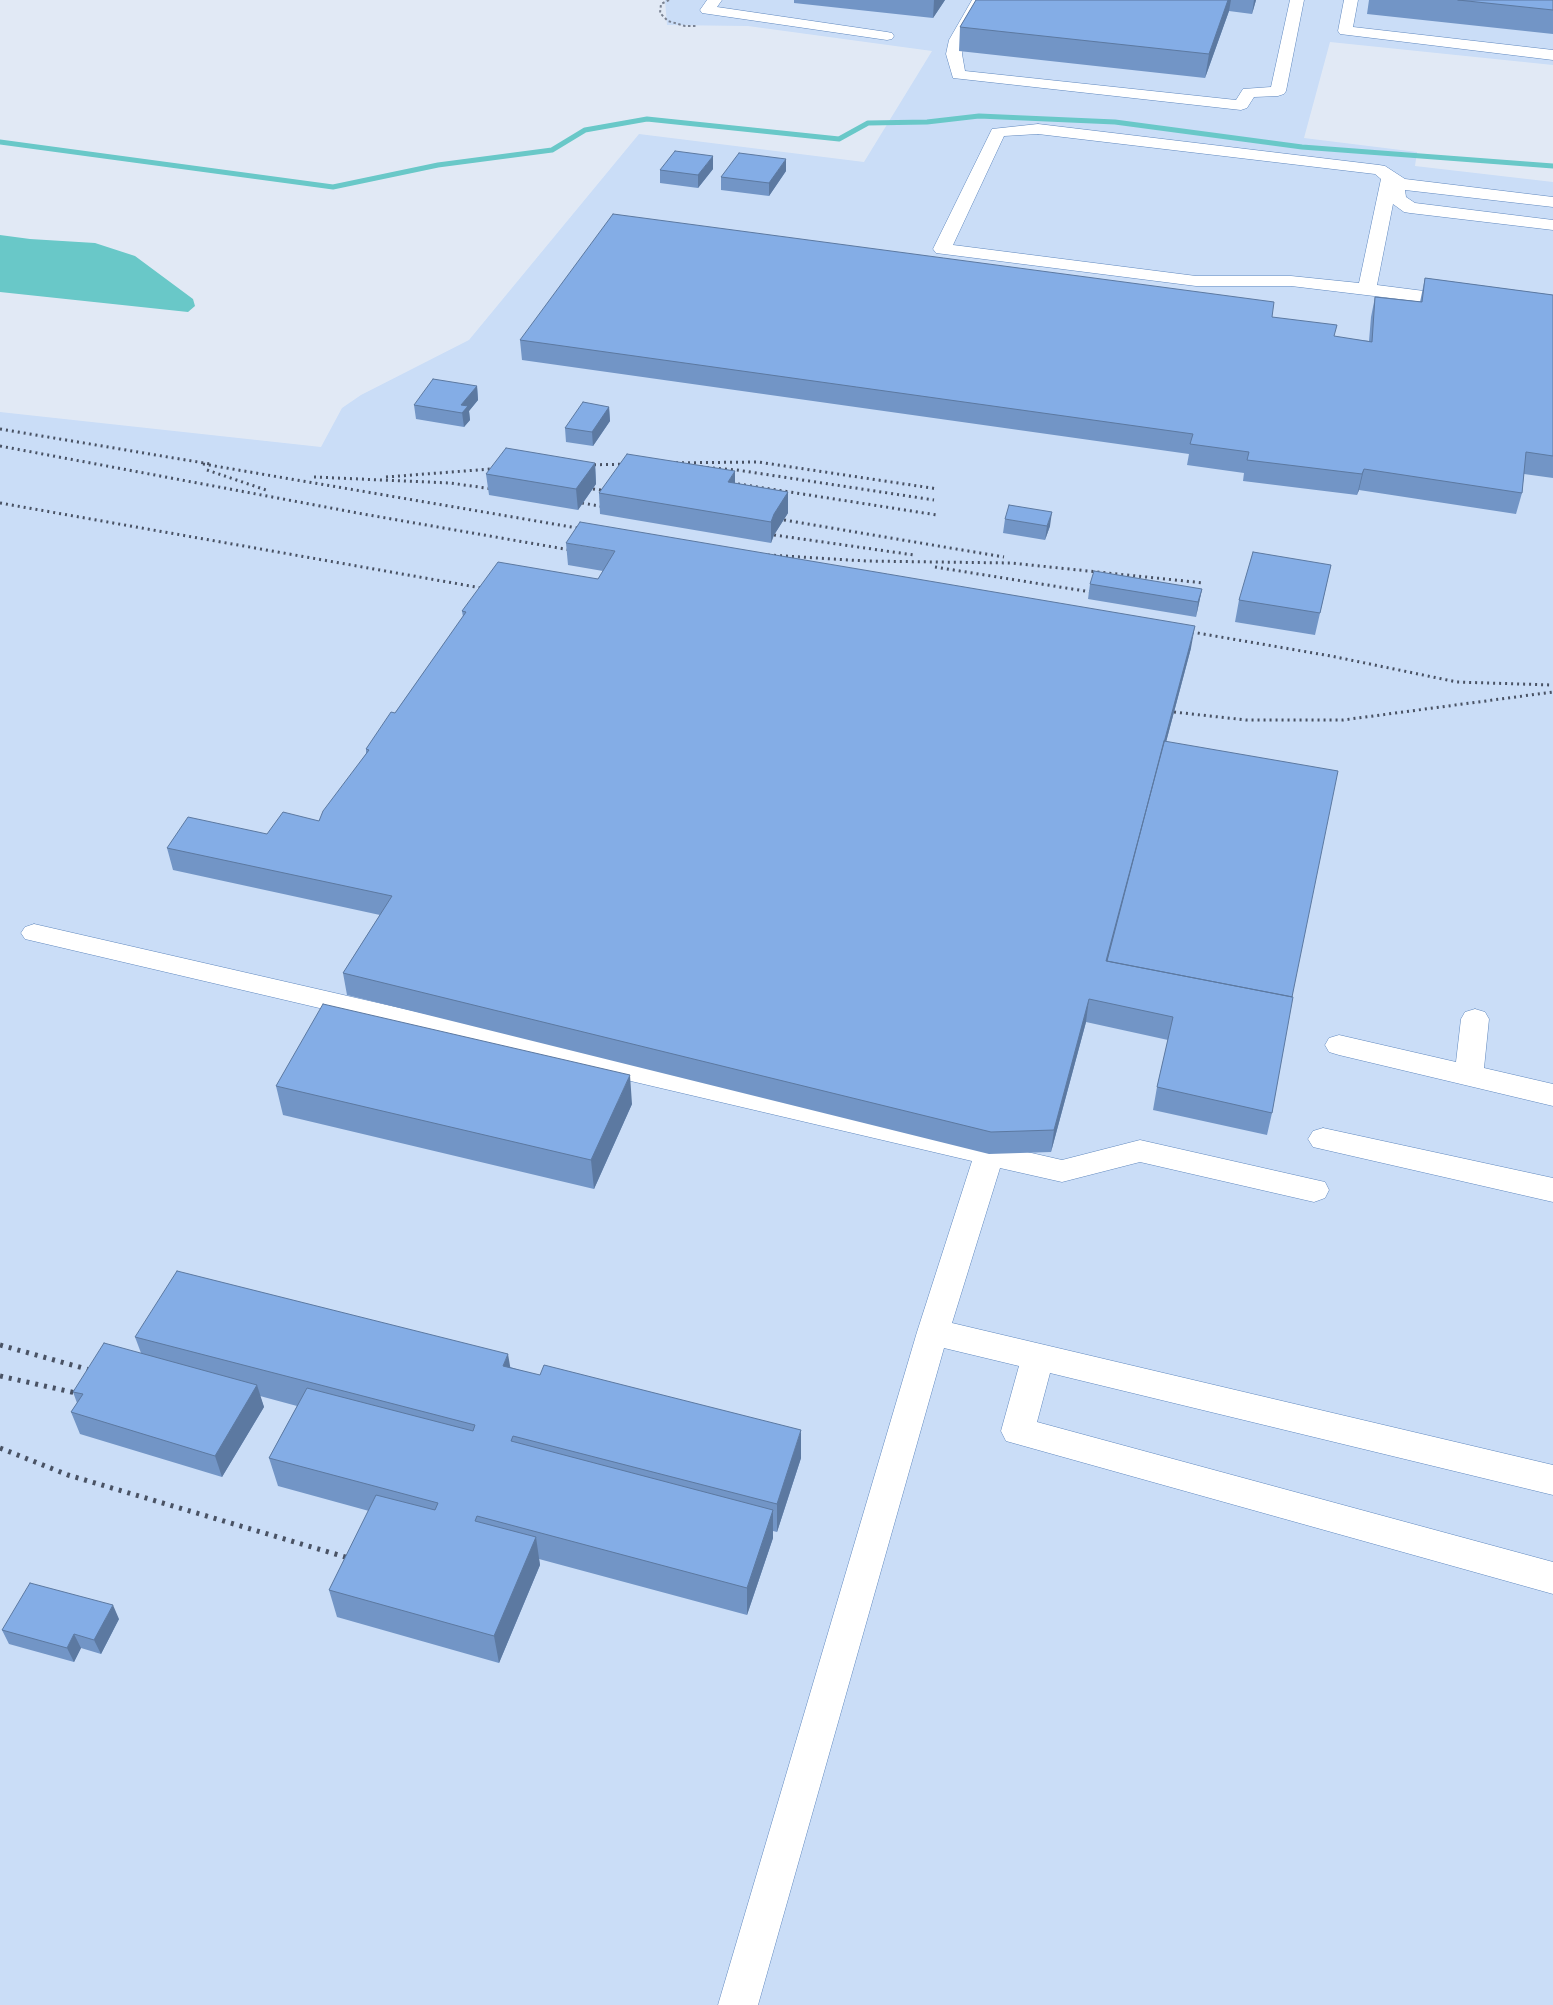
<!DOCTYPE html>
<html>
<head>
<meta charset="utf-8">
<style>
  body { margin:0 }
  canvas { display:block; background:#e1e9f5 }
</style>
</head>
<body>
<canvas width="1553" height="2005"></canvas>
<script>
const c = document.querySelector('canvas').getContext('2d');
c.lineJoin = 'round';
function paint(path, color) {
  c.fillStyle = color;
  c.fill(path, 'evenodd');
}
function poly(rows) {
  const path = new Path2D();
  for (const r of rows) {
    path.moveTo(r[0], r[1]);
    for (let i = 2; i < r.length; i += 2) path.lineTo(r[i], r[i + 1]);
  }
  return path;
}
function trace(path, color, width, dash) {
  c.strokeStyle = color;
  c.lineWidth = width;
  c.lineCap = dash ? 'butt' : 'round';
  c.setLineDash(dash || []);
  c.stroke(path);
}
const built = poly([
  [665,0,1553,0,1553,65,1330,42,1304,138,1417,152,1415,166,1553,182,1553,2005,0,2005,0,412,321,447,342,408,361,395,469,340,639,134,864,162,932,51,748,26,667,25]
]);
const water = poly([
  [0,235,30,239,95,243,135,256,193,299,195,306,188,312,0,292]
]);
const stream = poly([
  [0,142,333,187,438,165,552,150,585,130,647,119,839,139,868,123,927,122,979,116,1115,122,1302,147,1553,166]
]);
const path = poly([
  [669,0,661,4,660,13,668,21,685,26,696,26]
]);
const minor = poly([
  [707,0,722,0,717,7,887,32,892,33,894,36,892,39,887,40,702,13,700,10,707,0],
  [972,0,986,0,965,40,962,54,965,71,1236,100,1243,89,1271,87,1290,0,1304,0,1286,91,1284,94,1278,96,1254,97,1247,108,1241,110,953,78,946,54,949,40,972,0],
  [1344,0,1358,0,1353,27,1553,50,1553,60,1340,34,1338,31,1344,0],
  [1038,124,1379,165,1385,166,1405,179,1553,197,1553,207,1405,190,1406,197,1415,203,1553,220,1553,230,1410,213,1404,212,1393,204,1377,285,1463,296,1466,300,1463,304,1457,306,1291,286,1196,286,936,253,933,249,992,129,1038,124],
  [1038,134,1375,174,1381,179,1359,283,1291,276,1196,276,953,245,1004,136,1038,134],
  [34,924,1062,1160,1140,1140,1325,1182,1329,1190,1325,1198,1314,1202,1140,1162,1062,1182,1000,1168,952,1323,1553,1465,1553,1495,1050,1373,1037,1422,1553,1562,1553,1594,1006,1441,1001,1431,1019,1366,944,1348,758,2005,718,2005,917,1332,972,1161,25,939,21,933,25,927,34,924],
  [1475,1009,1485,1012,1489,1019,1484,1068,1553,1084,1553,1106,1339,1055,1329,1052,1325,1045,1329,1038,1339,1035,1456,1062,1461,1019,1465,1012,1475,1009],
  [1323,1128,1553,1178,1553,1202,1313,1147,1308,1139,1313,1131,1323,1128]
]);
const railFar1 = poly([
  [0,429,210,464],
  [0,446,363,514,576,551],
  [664,463,758,462,938,489],
  [203,464,589,530],
  [582,465,634,464],
  [701,467,737,470,934,500],
  [207,470,269,491],
  [314,477,450,483,493,489],
  [386,477,504,468],
  [732,483,937,515],
  [593,489,615,492],
  [0,503,493,590],
  [582,503,605,507],
  [784,520,1004,557],
  [774,535,914,555],
  [768,555,866,561,1011,563,1204,583],
  [935,567,1091,592],
  [1180,630,1331,656,1457,682,1553,685],
  [1174,712,1246,720,1343,720,1553,692]
]);
const rail = poly([
  [0,1345,101,1373],
  [0,1376,85,1395],
  [0,1448,68,1475,359,1561]
]);
const wall = poly([
  [794,0,945,0,933,18,794,3],
  [976,0,1256,0,1252,14,1229,11,1205,78,959,51,960,27],
  [1369,0,1553,0,1553,34,1367,14],
  [713,169,698,188,660,183,660,170],
  [786,171,769,196,721,190,721,177],
  [1425,278,1553,295,1553,478,1524,474,1522,493,1516,514,1359,490,1357,495,1243,481,1244,473,1187,465,1189,454,522,360,520,340,1272,317,1335,337,1369,341,1371,317,1375,297,1420,302],
  [477,386,478,400,469,411,470,420,464,427,416,419,414,405],
  [609,407,610,421,593,446,566,442,565,428],
  [595,463,596,484,578,510,489,495,486,474],
  [735,483,788,492,788,513,774,535,771,543,600,514,599,493],
  [1005,519,1050,526,1045,540,1003,533],
  [566,543,1191,648,1166,742,1292,997,1272,1113,1267,1135,1153,1110,1157,1087,1168,1040,1086,1022,1051,1152,989,1154,347,995,343,973,380,915,173,870,167,848,267,834,319,821,366,754,366,749,395,713,463,617,462,611,598,579,603,571,568,565],
  [1331,565,1315,635,1235,622,1239,600],
  [1090,584,1202,589,1196,617,1088,599],
  [276,1086,632,1104,594,1189,283,1115],
  [135,1337,510,1367,801,1458,777,1532,773,1531,773,1538,747,1615,539,1559,540,1565,499,1663,337,1617,329,1590,369,1511,278,1486,269,1458,297,1406,260,1396,264,1407,222,1477,80,1434,71,1412,77,1403,73,1392,141,1353],
  [119,1619,101,1654,81,1648,74,1662,9,1644,2,1630]
]);
const shadedWall = poly([
  [934,0,945,0,933,18],
  [1228,0,1231,0,1229,11,1205,78,1209,54],
  [1254,0,1256,0,1252,14],
  [713,156,713,169,698,188,698,175],
  [786,159,786,171,769,196,769,183],
  [477,386,478,400,469,411,470,420,464,427,461,405],
  [609,407,610,421,593,446,592,432],
  [595,463,596,484,578,510,576,489],
  [1364,469,1359,490,1357,495,1362,474],
  [735,471,735,492,728,482],
  [788,492,788,513,774,535,771,543,771,522,774,514],
  [1052,512,1050,526,1045,540,1047,526],
  [1202,589,1196,617,1198,602],
  [1195,626,1191,648,1106,968,1106,961],
  [1089,999,1086,1022,1051,1152,1054,1130],
  [630,1075,632,1104,594,1189,591,1160],
  [508,1354,513,1383,503,1366],
  [257,1385,264,1407,222,1477,215,1456],
  [801,1430,801,1458,777,1532,777,1504],
  [773,1510,773,1538,747,1615,747,1588],
  [536,1537,540,1565,499,1663,494,1636],
  [113,1605,119,1619,101,1654,94,1640],
  [74,1634,81,1648,74,1662,67,1648]
]);
const building = poly([
  [976,0,1228,0,1209,54,960,27,976,0],
  [1458,0,1553,0,1553,10,1458,0],
  [675,151,713,156,698,175,660,170,675,151],
  [739,153,786,159,769,183,721,177,739,153],
  [613,214,1274,302,1272,317,1337,325,1334,336,1372,342,1375,297,1422,302,1425,278,1553,295,1553,456,1526,452,1522,493,1364,469,1362,474,1247,460,1249,452,1190,444,1193,434,520,340,613,214],
  [433,379,477,386,461,405,468,406,462,413,414,405,433,379],
  [583,402,609,407,592,432,565,428,583,402],
  [506,448,595,463,576,489,486,474,506,448],
  [627,454,735,471,728,482,788,492,774,514,771,522,599,493,627,454],
  [1009,505,1052,512,1047,526,1005,519,1009,505],
  [580,522,1195,626,1106,961,1293,997,1272,1113,1157,1087,1173,1017,1089,999,1054,1130,991,1132,343,973,392,896,167,848,188,817,267,834,283,812,319,821,323,811,369,750,366,749,391,712,395,713,466,612,462,611,498,562,598,579,615,551,566,543,580,522],
  [1253,552,1331,565,1320,613,1239,600,1253,552],
  [1094,571,1202,589,1198,602,1090,584,1094,571],
  [1164,741,1338,771,1292,997,1107,961,1164,741],
  [323,1004,630,1075,591,1160,276,1086,323,1004],
  [177,1271,508,1354,503,1366,540,1375,544,1365,801,1430,777,1504,513,1436,511,1441,773,1510,747,1588,477,1516,475,1521,536,1537,494,1636,329,1590,376,1495,435,1510,438,1503,269,1458,307,1388,473,1431,475,1425,135,1337,177,1271],
  [104,1343,257,1385,215,1456,71,1412,83,1394,73,1392,104,1343],
  [30,1583,113,1605,94,1640,74,1634,67,1648,2,1630,30,1583]
]);
paint(built, '#caddf7');
paint(water, '#69c8c8');
trace(stream, '#69c8c8', 5);
trace(minor, '#6189bf', 1);
trace(path, '#798292', 2, [2.5, 2.5]);
paint(minor, '#fff');
trace(railFar1, '#495264', 3, [2, 4]);
trace(rail, '#495264', 5, [3, 6]);
paint(wall, '#7295c6');
paint(shadedWall, '#5c79a1');
paint(building, '#84ade6');
trace(building, '#5c79a1', 1);
</script>
</body>
</html>
